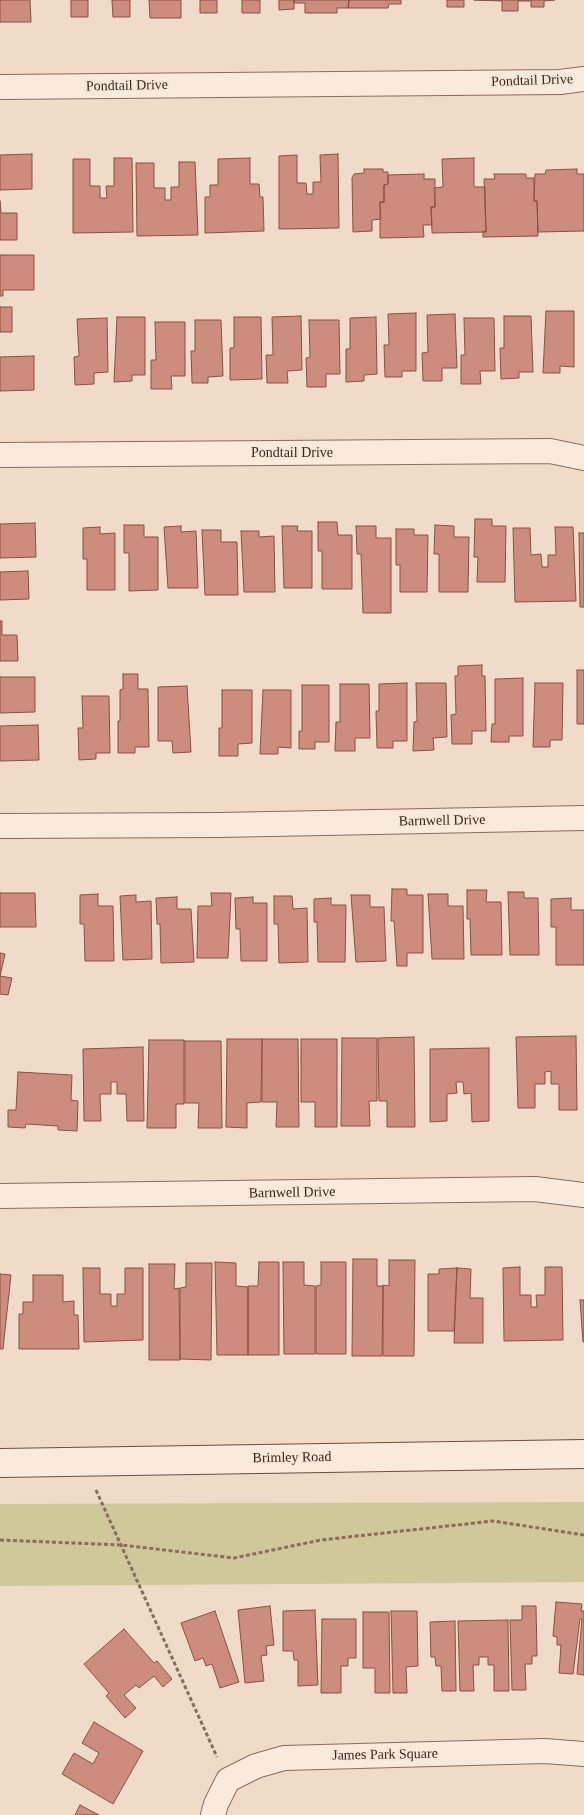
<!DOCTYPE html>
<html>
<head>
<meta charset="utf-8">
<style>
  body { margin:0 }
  canvas { display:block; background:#efdbc8 }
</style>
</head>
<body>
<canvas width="584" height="1815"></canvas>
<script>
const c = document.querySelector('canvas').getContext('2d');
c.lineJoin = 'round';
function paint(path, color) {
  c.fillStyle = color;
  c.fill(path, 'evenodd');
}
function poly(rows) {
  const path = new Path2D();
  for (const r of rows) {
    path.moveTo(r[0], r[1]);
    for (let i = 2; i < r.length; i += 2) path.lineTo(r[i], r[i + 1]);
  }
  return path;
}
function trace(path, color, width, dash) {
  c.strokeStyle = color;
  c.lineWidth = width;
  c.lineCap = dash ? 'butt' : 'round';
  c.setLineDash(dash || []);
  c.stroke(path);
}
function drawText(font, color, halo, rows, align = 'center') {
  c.font = font + ' Georgia,serif';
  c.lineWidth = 4;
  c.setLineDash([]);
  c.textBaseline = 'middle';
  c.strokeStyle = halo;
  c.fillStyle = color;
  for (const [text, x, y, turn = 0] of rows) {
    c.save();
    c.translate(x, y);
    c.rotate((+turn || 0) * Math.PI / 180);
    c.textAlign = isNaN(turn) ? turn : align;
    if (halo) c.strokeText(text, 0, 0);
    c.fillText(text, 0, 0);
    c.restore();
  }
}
const green = poly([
  [584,1502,584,1582,0,1586,0,1504]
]);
const building = poly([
  [0,0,30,0,31,22,0,22,0,0],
  [71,0,88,0,88,17,71,17,71,0],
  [112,0,130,0,130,17,113,17,112,0],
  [149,0,181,0,181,18,150,18,149,0],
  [200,0,217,0,217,13,200,13,200,0],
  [242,0,260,0,260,13,242,13,242,0],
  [279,0,294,0,294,9,279,10,279,0],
  [294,0,349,0,348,8,337,8,337,13,305,13,305,3,294,3,294,0],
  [349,0,401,0,401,4,389,4,388,8,348,8,349,0],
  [447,0,464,0,464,7,447,7,447,0],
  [474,0,530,0,530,1,518,1,518,11,502,11,502,1,474,0],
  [531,0,555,0,544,1,544,7,531,7,531,0],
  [32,154,32,189,0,190,0,155,32,154],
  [338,154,339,228,279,229,279,156,297,155,297,183,306,183,307,194,313,194,313,182,321,182,320,155,338,154],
  [114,158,132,158,133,232,73,233,73,159,90,159,90,186,100,186,100,198,107,198,106,186,114,186,114,158],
  [250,158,250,184,259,184,260,197,263,197,264,231,205,233,205,197,210,197,210,185,218,185,218,159,250,158],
  [474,158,474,187,485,187,486,232,432,233,431,207,435,207,434,188,443,187,442,159,474,158],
  [179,162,195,162,198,235,137,236,136,163,154,163,154,188,165,188,165,200,171,200,171,187,179,187,179,162],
  [364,169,383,169,383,172,388,172,388,184,384,185,384,202,380,202,381,219,372,220,372,231,353,232,352,178,354,174,364,173,364,169],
  [577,169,577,174,584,174,584,231,538,232,537,201,534,201,535,174,545,174,546,170,577,169],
  [424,174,424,179,435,179,435,207,431,207,432,225,423,225,424,237,380,238,380,202,384,202,384,185,388,184,388,175,424,174],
  [494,174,526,174,526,178,534,178,534,201,537,201,538,236,483,237,483,231,486,232,484,179,495,179,494,174],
  [0,201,1,213,17,213,17,240,0,240,0,201],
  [0,255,34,255,34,290,3,290,3,296,0,296,0,255],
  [0,307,12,307,12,332,0,332,0,307],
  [546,311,574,311,574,367,560,366,560,373,543,373,546,311],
  [416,313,416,371,402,371,402,377,385,377,384,345,389,345,388,314,416,313],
  [455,314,457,368,442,368,442,381,423,381,422,353,428,352,427,315,455,314],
  [301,316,302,370,287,371,288,383,267,383,266,355,273,355,272,317,301,316],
  [504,316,531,316,533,372,519,372,519,378,501,379,500,348,504,348,504,316],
  [117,317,145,317,145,375,132,375,132,381,114,382,117,317],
  [234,317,261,317,262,379,230,380,230,348,234,348,234,317],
  [376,317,377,374,364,375,364,381,346,382,346,349,350,349,350,318,376,317],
  [107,318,108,372,94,373,94,384,75,385,74,357,79,356,77,319,107,318],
  [464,318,494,318,495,371,480,371,481,384,461,384,461,355,465,355,464,318],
  [195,320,221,320,223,376,208,377,208,383,192,383,191,351,195,351,195,320],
  [309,320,339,320,340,374,326,374,326,387,307,387,306,358,310,357,309,320],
  [155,322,185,322,185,376,171,376,172,389,151,389,151,360,156,360,155,322],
  [34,356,34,390,0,391,0,357,34,356],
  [475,519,492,519,492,526,506,526,505,582,477,582,478,557,474,557,475,519],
  [318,522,337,522,338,535,352,535,352,589,322,589,322,551,318,551,318,522],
  [35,523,36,557,0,558,0,524,35,523],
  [124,525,144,525,144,537,158,537,158,590,129,591,129,553,124,553,124,525],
  [435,525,454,526,454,537,469,537,468,592,439,592,439,554,434,554,435,525],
  [181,526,181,532,196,531,198,588,168,588,164,527,181,526],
  [282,526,298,526,297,531,312,531,312,588,284,588,282,526],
  [356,526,376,526,376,538,391,538,391,613,363,613,361,554,357,554,356,526],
  [100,527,100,534,115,533,115,590,87,590,87,559,83,559,83,528,100,527],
  [555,527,573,527,576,601,515,602,513,528,530,528,531,555,541,554,542,567,548,567,548,555,556,555,555,527],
  [396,529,414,529,414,535,428,535,427,592,400,592,400,565,396,565,396,529],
  [202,530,221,530,221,542,237,542,238,595,205,595,202,530],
  [241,531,259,531,259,537,274,536,275,592,244,592,241,531],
  [579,533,584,533,584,607,580,607,579,533],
  [28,571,29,599,0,600,0,572,28,571],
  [0,621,2,621,2,635,17,635,18,661,0,661,0,621],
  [482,665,482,676,485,676,486,731,472,731,472,744,452,744,451,715,456,714,455,676,458,676,458,666,482,665],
  [577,670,584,670,584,724,577,724,577,670],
  [123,674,138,674,138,689,148,689,149,747,135,747,135,753,118,753,118,721,120,721,120,690,123,689,123,674],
  [0,677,35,677,35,712,0,713,0,677],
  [523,678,523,736,509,736,509,742,491,742,492,724,495,724,495,679,523,678],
  [407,683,407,741,393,741,393,748,377,748,376,711,379,711,379,684,407,683],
  [416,683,446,683,447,737,433,738,434,750,413,751,414,722,417,721,416,683],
  [535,683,563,683,562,740,550,740,550,747,533,747,535,683],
  [340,684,369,684,370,738,355,738,355,751,335,751,336,722,340,722,340,684],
  [302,685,329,685,329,742,315,742,315,749,299,749,299,731,302,731,302,685],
  [187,686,191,752,173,753,172,741,158,741,158,687,187,686],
  [222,690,252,690,252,743,238,744,238,756,219,756,219,728,222,728,222,690],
  [263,690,291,690,291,748,278,747,278,754,260,754,263,690],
  [82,696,109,696,110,753,96,753,96,759,79,760,78,728,83,728,82,696],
  [38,725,39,760,0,761,0,726,38,725],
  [392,889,407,889,407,895,423,895,423,953,407,953,407,966,397,966,394,921,391,921,392,889],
  [467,890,487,890,486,902,501,902,502,955,471,955,470,919,467,919,467,890],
  [508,892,524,892,524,898,538,898,539,955,510,955,508,892],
  [0,893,35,893,36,927,0,927,0,893],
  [211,893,231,893,228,958,197,958,198,906,212,906,211,893],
  [98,894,98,906,113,906,114,961,85,961,84,924,80,924,80,895,98,894],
  [428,894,448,894,448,906,463,906,464,959,432,959,428,894],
  [136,895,136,902,151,901,152,959,123,960,120,896,136,895],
  [351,895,370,895,370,907,384,907,386,961,356,962,351,895],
  [274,896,292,896,293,909,307,908,308,962,279,963,278,924,274,924,274,896],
  [177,897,177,909,191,909,194,962,161,963,160,924,157,924,156,898,177,897],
  [253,897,253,903,267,903,267,961,241,961,240,929,236,929,235,898,253,897],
  [331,898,331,905,346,905,345,962,318,962,317,922,314,922,314,899,331,898],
  [571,898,571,910,584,910,584,965,556,965,556,927,551,927,551,899,571,898],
  [0,953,5,954,0,976,12,978,8,995,0,994,0,953],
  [576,1036,577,1110,559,1110,559,1084,551,1084,551,1071,545,1072,545,1084,535,1084,535,1108,518,1108,516,1037,576,1036],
  [414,1037,415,1127,387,1127,387,1101,379,1101,378,1038,414,1037],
  [342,1038,377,1038,377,1101,369,1101,370,1126,341,1126,342,1038],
  [227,1039,262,1039,261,1102,247,1103,247,1128,226,1127,227,1039],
  [262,1039,298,1039,299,1127,276,1127,277,1102,262,1102,262,1039],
  [301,1039,337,1039,337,1127,315,1127,315,1102,301,1102,301,1039],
  [149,1040,184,1040,184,1104,176,1104,176,1128,147,1128,149,1040],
  [185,1041,221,1041,222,1128,198,1128,199,1103,185,1103,185,1041],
  [143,1047,144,1121,127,1121,126,1094,117,1094,117,1082,111,1082,111,1094,100,1094,101,1121,84,1121,83,1049,143,1047],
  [489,1048,489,1121,472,1122,471,1093,464,1094,463,1082,456,1082,457,1093,447,1094,447,1121,430,1122,430,1049,489,1048],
  [18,1072,72,1075,71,1100,78,1101,77,1131,58,1130,58,1126,26,1124,25,1128,8,1127,8,1110,16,1110,18,1072],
  [353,1259,377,1259,377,1286,383,1286,382,1356,352,1356,353,1259],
  [389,1260,415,1260,414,1356,383,1356,383,1285,389,1286,389,1260],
  [215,1262,236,1263,236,1286,248,1287,248,1355,217,1355,215,1262],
  [259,1262,279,1262,279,1355,248,1355,248,1286,258,1286,259,1262],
  [283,1262,304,1262,304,1285,315,1286,315,1354,284,1354,283,1262],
  [321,1262,346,1262,346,1354,316,1354,316,1286,321,1285,321,1262],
  [186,1263,212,1263,211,1360,180,1359,180,1288,186,1287,186,1263],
  [149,1264,175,1264,174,1289,179,1288,180,1360,149,1360,149,1264],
  [520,1267,520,1295,531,1295,531,1307,537,1307,536,1295,545,1295,545,1267,562,1267,563,1340,504,1341,503,1268,520,1267],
  [83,1268,100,1268,100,1294,111,1294,111,1306,117,1306,117,1294,125,1294,125,1268,143,1268,143,1340,84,1342,83,1268],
  [457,1268,454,1331,428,1331,428,1274,439,1274,439,1269,457,1268],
  [457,1268,471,1269,470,1298,483,1298,483,1343,454,1343,457,1268],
  [0,1274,11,1275,3,1349,0,1349,0,1274],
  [33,1275,63,1275,63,1302,74,1301,74,1315,78,1315,79,1349,19,1349,19,1314,23,1314,23,1302,33,1302,33,1275],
  [580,1300,584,1300,584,1342,583,1342,580,1300],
  [556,1602,582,1604,581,1611,584,1611,584,1675,577,1674,582,1619,580,1619,573,1674,559,1673,561,1645,557,1645,557,1637,553,1636,556,1602],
  [270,1606,274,1645,266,1646,267,1655,261,1656,264,1681,245,1683,238,1610,270,1606],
  [522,1606,536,1606,537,1656,532,1656,532,1664,525,1664,526,1690,512,1690,510,1620,522,1620,522,1606],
  [315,1610,318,1685,298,1686,298,1660,294,1660,293,1651,283,1651,283,1611,315,1610],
  [215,1611,239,1682,220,1688,212,1664,206,1666,203,1658,195,1661,181,1623,215,1611],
  [391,1611,417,1611,418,1666,406,1667,407,1693,393,1693,391,1611],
  [363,1612,389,1612,390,1693,375,1693,375,1668,363,1668,363,1612],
  [322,1619,356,1619,356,1658,348,1658,348,1666,341,1666,341,1693,321,1693,322,1619],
  [508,1620,509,1691,494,1691,494,1665,488,1665,488,1657,479,1657,479,1665,473,1665,474,1691,460,1691,458,1621,508,1620],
  [455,1621,456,1691,442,1691,441,1666,436,1666,435,1657,431,1657,430,1622,455,1621],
  [124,1629,154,1663,157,1661,172,1679,163,1687,154,1676,139,1688,136,1685,124,1695,136,1708,125,1718,106,1696,109,1693,84,1664,124,1629],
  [94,1722,143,1751,113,1804,62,1774,74,1753,93,1764,99,1753,82,1743,94,1722],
  [80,1805,99,1815,75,1815,80,1805]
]);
const path = poly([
  [96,1490,217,1757],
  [0,1540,122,1545,234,1558,321,1540,493,1521,584,1535]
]);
const street = poly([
  [0,87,560,82,584,79],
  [0,455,550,451,584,458],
  [0,826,219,825,584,818],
  [0,1196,535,1189,584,1195],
  [213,1815,216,1804,228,1780,256,1766,284,1758,545,1751,584,1754]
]);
const secondary = poly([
  [0,1463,584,1454]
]);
const streetNames = [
  ["Pondtail Drive",532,81,-2],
  ["Pondtail Drive",127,86,-1],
  ["Pondtail Drive",292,453],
  ["Barnwell Drive",442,821,-1],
  ["Barnwell Drive",292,1193,-1],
  ["Brimley Road",292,1458,-1],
  ["James Park Square",385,1755,-1]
];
paint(green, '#cec89b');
paint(building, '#cd8d7e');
trace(building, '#8b4f42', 1);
trace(street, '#8b6b5c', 26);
trace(secondary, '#6d4c3f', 30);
trace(path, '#8b6b5c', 3, [4, 2.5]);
trace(street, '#f9eadc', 24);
trace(secondary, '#f9eadc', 28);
drawText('14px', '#3c2720', '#f6e7d8', streetNames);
</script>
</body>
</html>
